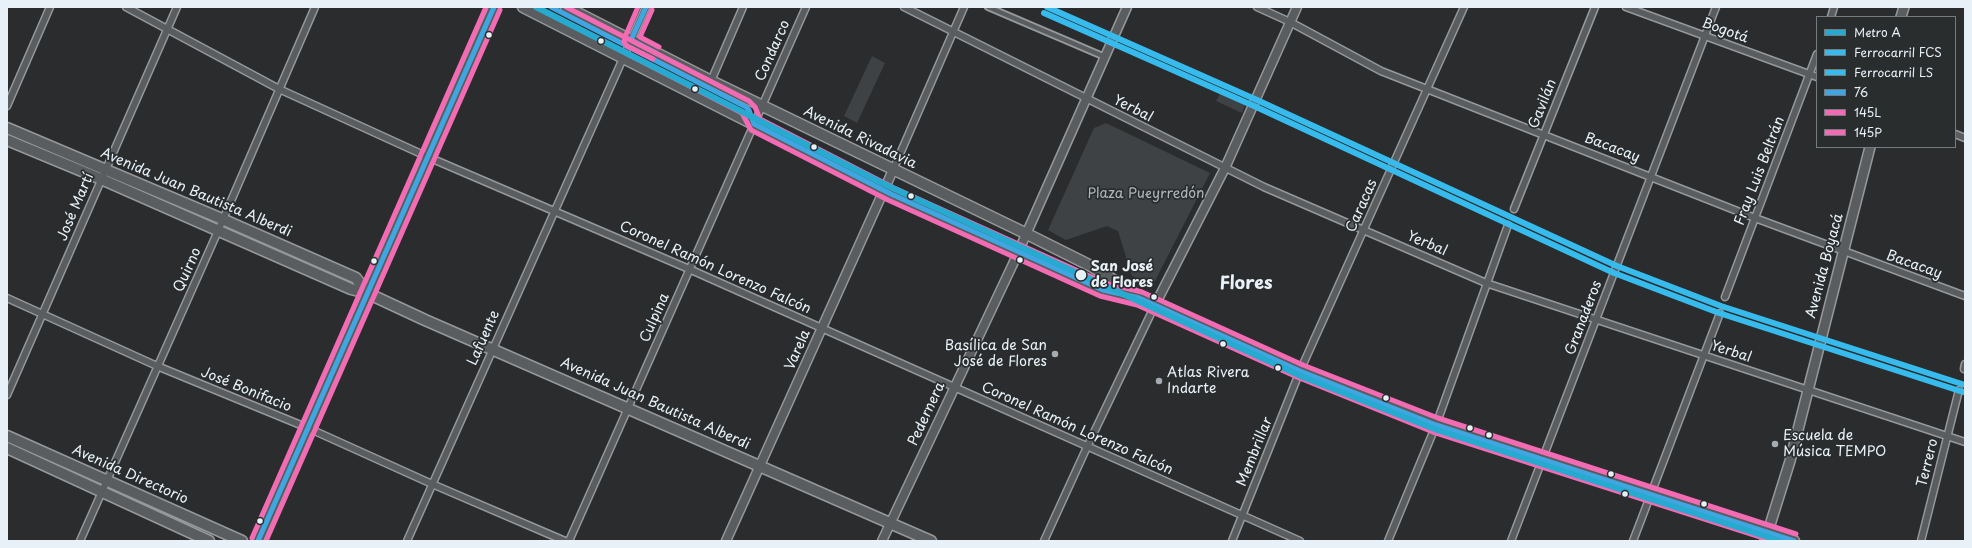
<!DOCTYPE html>
<html>
<head>
<meta charset="utf-8">
<style>
  body { margin:0 }
  #map { position:relative; width:1972px; height:548px; overflow:hidden; background:#2b2c2d; font-family:"Playpen Sans",sans-serif }
  canvas { display:block }
  .frame { position:absolute; inset:0; border:8px solid #e8f1f8; pointer-events:none }
  .legend { position:absolute; left:1816px; top:16px; width:140px; height:132px; box-sizing:border-box; background:#2a2d2e; border:1px solid #767b7f; margin:0; padding:5px 7px; list-style:none; font-size:12px; color:#e8f1f8 }
  .legend li { display:flex; align-items:center; gap:8px; height:20px }
  .legend b { width:20px; border:1px solid #767b7f }
</style>
</head>
<body>
<div id="map">
<canvas width="1972" height="548"></canvas>
<div class="frame"></div>
<ul class="legend">
<li><b style="height:5px;background:#26aad0"></b>Metro A</li>
<li><b style="height:5px;background:#37bbed"></b>Ferrocarril FCS</li>
<li><b style="height:5px;background:#37bbed"></b>Ferrocarril LS</li>
<li><b style="height:5px;background:#40a6e2"></b>76</li>
<li><b style="height:5px;background:#f36bb3"></b>145L</li>
<li><b style="height:5px;background:#f36bb3"></b>145P</li>
</ul>
</div>
<script>
const c = document.querySelector('canvas').getContext('2d');
c.lineJoin = 'round';
function paint(path, color) {
  c.fillStyle = color;
  c.fill(path, 'evenodd');
}
function poly(rows) {
  const path = new Path2D();
  for (const r of rows) {
    path.moveTo(r[0], r[1]);
    for (let i = 2; i < r.length; i += 2) path.lineTo(r[i], r[i + 1]);
  }
  return path;
}
function trace(path, color, width, dash) {
  c.strokeStyle = color;
  c.lineWidth = width;
  c.lineCap = dash ? 'butt' : 'round';
  c.setLineDash(dash || []);
  c.stroke(path);
}
function drawText(font, color, halo, rows, align = 'center') {
  c.font = font + ' "Playpen Sans",sans-serif';
  c.lineWidth = 3.5;
  c.setLineDash([]);
  c.textBaseline = 'middle';
  c.strokeStyle = halo;
  c.fillStyle = color;
  for (const [text, x, y, turn = 0] of rows) {
    c.save();
    c.translate(x, y);
    c.rotate((+turn || 0) * Math.PI / 180);
    c.textAlign = isNaN(turn) ? turn : align;
    if (halo) c.strokeText(text, 0, 0);
    c.fillText(text, 0, 0);
    c.restore();
  }
}
const green = poly([
  [872,56,885,63,857,123,844,116],
  [1221,92,1246,103,1242,113,1216,101],
  [1106,123,1210,173,1155,281,1151,283,1146,283,1132,276,1118,231,1107,226,1066,240,1048,230,1094,128]
]);
const pedestrian = poly([
  [988,7,1105,57]
]);
const minor = poly([
  [126,7,279,89,428,157,689,269,1300,541],
  [904,7,1264,187,1486,283,1965,442],
  [1257,7,1290,22,1381,71,1755,218,1965,296],
  [1626,7,1817,77],
  [1831,17,1834,7],
  [711,81,743,7],
  [7,106,50,7],
  [1955,134,1965,138],
  [893,170,964,7],
  [1514,209,1595,7],
  [1725,297,1817,54],
  [7,298,157,366,308,428,432,484,565,541],
  [1964,369,1965,364],
  [7,395,177,7],
  [80,541,218,231,315,7],
  [407,541,646,7],
  [569,541,806,7],
  [1044,541,1087,447,1155,305],
  [1232,541,1300,371,1464,7],
  [1388,541,1436,425,1508,225],
  [1511,541,1716,7],
  [1633,541,1720,313],
  [1921,541,1959,390]
]);
const tertiary = poly([
  [1155,305,1225,168,1297,7],
  [726,541,893,170],
  [882,541,1012,266,1127,7]
]);
const secondary = poly([
  [1901,17,1904,7],
  [258,541,494,7],
  [1765,541,1790,461,1870,147]
]);
const primary = poly([
  [523,7,891,194,1103,290,1135,297],
  [566,7,711,81,1027,234,1093,267,1144,300,1300,371,1436,425,1739,522,1794,541],
  [7,128,222,219,356,278,367,293],
  [7,140,101,179,351,289,367,293,425,320,931,541],
  [7,436,242,541],
  [7,448,209,541]
]);
const bus1 = poly([
  [551,7,746,107,749,110,754,124,891,194,1103,290,1139,298,1300,371,1436,425,1794,541],
  [646,7,631,40,656,53],
  [258,541,494,7]
]);
const bus2 = poly([
  [638,7,625,37,624,42,627,46,653,59],
  [548,13,742,113,751,130,888,200,1100,296,1137,305,1297,377,1433,432,1773,541],
  [266,541,500,10]
]);
const bus3 = poly([
  [566,7,749,101,755,107,760,119,894,188,1105,283,1142,292,1303,365,1438,418,1796,534],
  [652,10,640,37,659,47],
  [252,538,486,7]
]);
const rail1 = poly([
  [1047,7,1257,100,1617,266,1721,306,1965,385]
]);
const rail2 = poly([
  [1044,13,1254,106,1614,273,1719,313,1963,392]
]);
const metro1 = poly([
  [536,7,884,184,1303,377,1437,430,1780,541]
]);
const markers = [
  [489,35,3.5,"#e8f1f8"],
  [601,41,3.5,"#e8f1f8"],
  [695,89,3.5,"#e8f1f8"],
  [814,147,3.5,"#e8f1f8"],
  [911,196,3.5,"#e8f1f8"],
  [1020,260,3.5,"#e8f1f8"],
  [374,261,3.5,"#e8f1f8"],
  [1081,275,6,"#e8f1f8"],
  [1154,297,3.5,"#e8f1f8"],
  [1223,344,3.5,"#e8f1f8"],
  [1055,354,4,"#a6acb1"],
  [1278,368,3.5,"#e8f1f8"],
  [1159,381,4,"#a6acb1"],
  [1386,398,3.5,"#e8f1f8"],
  [1470,428,3.5,"#e8f1f8"],
  [1489,435,3.5,"#e8f1f8"],
  [1775,444,4,"#a6acb1"],
  [1611,474,3.5,"#e8f1f8"],
  [1625,494,3.5,"#e8f1f8"],
  [1704,504,3.5,"#e8f1f8"],
  [260,521,3.5,"#e8f1f8"]
];
const streetNames = [
  ["Bogotá",1725,31,20],
  ["Condarco",773,51,-66],
  ["Gavilán",1543,104,-68],
  ["Yerbal",1133,109,27],
  ["Avenida Rivadavia",860,138,26],
  ["Bacacay",1612,148,21],
  ["Fray Luis Beltrán",1760,171,-69],
  ["Avenida Juan Bautista Alberdi",196,193,23],
  ["Caracas",1362,206,-66],
  ["José Martí",76,207,-67],
  ["Yerbal",1427,244,23],
  ["Bacacay",1914,265,20],
  ["Avenida Boyacá",1825,266,-75],
  ["Coronel Ramón Lorenzo Falcón",715,268,24],
  ["Quirno",188,270,-66],
  ["Culpina",655,318,-66],
  ["Granaderos",1584,318,-69],
  ["Lafuente",484,338,-66],
  ["Varela",798,350,-66],
  ["Yerbal",1731,352,18],
  ["José Bonifacio",246,390,22],
  ["Avenida Juan Bautista Alberdi",655,404,24],
  ["Pedernera",927,414,-65],
  ["Coronel Ramón Lorenzo Falcón",1077,429,24],
  ["Membrillar",1255,452,-68],
  ["Terrero",1928,463,-76],
  ["Avenida Directorio",130,475,24]
];
const parkNames = [
  ["Plaza Pueyrredón",1146,194]
];
const stopNames = [
  ["San José",1091,267],
  ["de Flores",1091,283]
];
const poiNames = [
  ["Basílica de San",1047,346,"right"],
  ["José de Flores",1047,362,"right"],
  ["Atlas Rivera",1167,373],
  ["Indarte",1167,389],
  ["Escuela de",1783,436],
  ["Música TEMPO",1783,452]
];
const districtNames = [
  ["Flores",1246,284]
];
paint(green, '#3f4244');
trace(pedestrian, '#96989a', 8);
trace(minor, '#96989a', 9);
trace(tertiary, '#96989a', 11);
trace(secondary, '#96989a', 12);
trace(primary, '#96989a', 13);
trace(pedestrian, '#5a5d60', 4.5);
trace(minor, '#5a5d60', 6);
trace(tertiary, '#5a5d60', 8);
trace(secondary, '#5a5d60', 9);
trace(primary, '#5a5d60', 10);
trace(bus1, '#40a6e2', 5);
trace(bus2, '#f36bb3', 5);
trace(bus3, '#f36bb3', 5);
trace(rail1, '#37bbed', 6);
trace(rail2, '#37bbed', 6);
trace(metro1, '#26aad0', 6);
for (const [x, y, r, color] of markers) {
  const dot = new Path2D();
  dot.arc(x, y, r, 0, 2 * Math.PI);
  c.fillStyle = color;
  c.fill(dot);
  trace(dot, '#2a2d2e', 1.5);
}
drawText('14px', '#e8f1f8', '#2a2d2e', streetNames);
drawText('14px', '#aeb5ba', '#2a2d2e', parkNames);
drawText('bold 14px', '#e8f1f8', '#2a2d2e', stopNames, 'left');
drawText('14px', '#e8f1f8', '#2a2d2e', poiNames, 'left');
drawText('bold 18px', '#e8f1f8', '#2a2d2e', districtNames);
</script>
</body>
</html>
